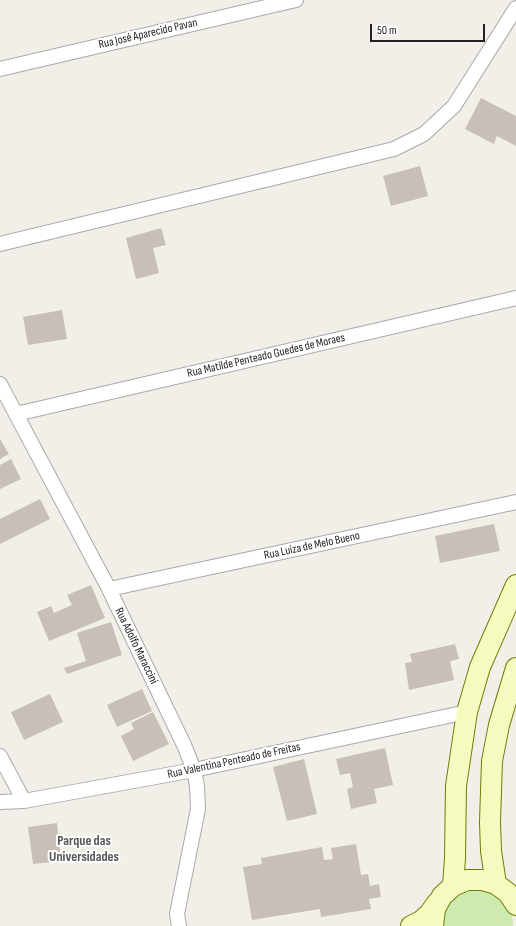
<!DOCTYPE html>
<html>
<head>
<meta charset="utf-8">
<style>
  body { margin:0 }
  #map { position:relative; width:516px; height:926px; overflow:hidden; background:#f2efe9; font-family:"Sofia Sans Condensed",sans-serif }
  canvas { display:block }
  .scale { position:absolute; left:370px; top:24px; width:115px; height:18px; box-sizing:border-box; border:2px solid #222; border-top:0; padding-left:5px; font-size:12px; line-height:14px; white-space:nowrap; color:#222; -webkit-text-stroke:3px #fff; paint-order:stroke }
</style>
</head>
<body>
<div id="map">
<canvas width="516" height="926"></canvas>
<div class="scale">50 m</div>
</div>
<script>
const c = document.querySelector('canvas').getContext('2d');
c.lineJoin = 'round';
function paint(path, color) {
  c.fillStyle = color;
  c.fill(path, 'evenodd');
}
function poly(rows) {
  const path = new Path2D();
  for (const r of rows) {
    path.moveTo(r[0], r[1]);
    for (let i = 2; i < r.length; i += 2) path.lineTo(r[i], r[i + 1]);
  }
  return path;
}
function trace(path, color, width, dash) {
  c.strokeStyle = color;
  c.lineWidth = width;
  c.lineCap = dash ? 'butt' : 'round';
  c.setLineDash(dash || []);
  c.stroke(path);
}
function drawText(font, color, halo, rows, align = 'center') {
  c.font = font + ' "Sofia Sans Condensed",sans-serif';
  c.lineWidth = 4;
  c.setLineDash([]);
  c.textBaseline = 'middle';
  c.strokeStyle = halo;
  c.fillStyle = color;
  for (const [text, x, y, turn = 0] of rows) {
    c.save();
    c.translate(x, y);
    c.rotate((+turn || 0) * Math.PI / 180);
    c.textAlign = isNaN(turn) ? turn : align;
    if (halo) c.strokeText(text, 0, 0);
    c.fillText(text, 0, 0);
    c.restore();
  }
}
const grass = poly([
  [466,887,498,892,512,913,513,926,440,926,442,910]
]);
const building = poly([
  [481,98,516,116,516,146,497,136,494,144,465,129],
  [420,166,428,196,391,206,383,176],
  [161,228,166,245,153,248,159,273,136,279,126,238],
  [62,310,67,339,28,345,23,317],
  [0,439,9,454,0,459],
  [11,459,21,479,0,489,0,465],
  [40,499,50,519,0,544,0,519],
  [494,524,500,551,440,563,435,536],
  [91,585,105,618,49,641,37,612,51,606,54,613,72,605,67,595],
  [111,622,122,655,67,674,64,668,86,661,77,633],
  [455,644,459,659,450,661,454,680,409,690,405,663,412,662,410,654],
  [142,689,152,711,117,727,107,705],
  [50,694,63,722,24,740,11,712],
  [153,712,169,744,133,761,121,736,134,729,131,723],
  [385,748,393,785,374,789,377,803,351,809,347,789,353,787,350,773,340,775,336,759],
  [304,759,317,814,287,821,273,767],
  [57,823,61,861,33,864,28,827],
  [356,844,361,875,368,874,370,886,379,884,381,897,369,899,371,909,321,917,320,909,252,920,243,867,262,864,261,858,322,847,324,860,333,859,331,848]
]);
const street = poly([
  [0,69,296,0],
  [0,244,394,149,424,134,454,106,516,8],
  [0,384,109,589,184,745,194,770,197,786,198,809,177,914,179,926],
  [16,414,516,298],
  [109,589,516,502],
  [0,756,24,801],
  [0,802,24,801,194,770,467,712]
]);
const secondary = poly([
  [496,884,491,851,490,822,492,761,499,725,516,668],
  [453,886,455,858,456,786,467,712,480,667,516,585],
  [411,926,421,921,429,914,437,903],
  [433,926,435,909,442,896,453,886,467,880,482,880,496,884,508,893,516,905]
]);
const streetNames = [
  ["Rua José Aparecido Pavan",148,34,-13],
  ["Rua Matilde Penteado Guedes de Moraes",266,356,-13],
  ["Rua Luiza de Melo Bueno",312,546,-12],
  ["Rua Adolfo Maraccini",136,646,64],
  ["Rua Valentina Penteado de Freitas",234,761,-12]
];
const quarterNames = [
  ["Parque das",84,841],
  ["Universidades",84,857]
];
paint(grass, '#cdebb0');
paint(building, '#c7bfb8');
trace(street, '#a9a9a9', 16);
trace(secondary, '#707d05', 22);
trace(street, '#fff', 14);
trace(secondary, '#f7fabf', 20);
drawText('12px', '#222', '#fff', streetNames);
drawText('bold 14px', '#555', '#fff', quarterNames);
</script>
</body>
</html>
